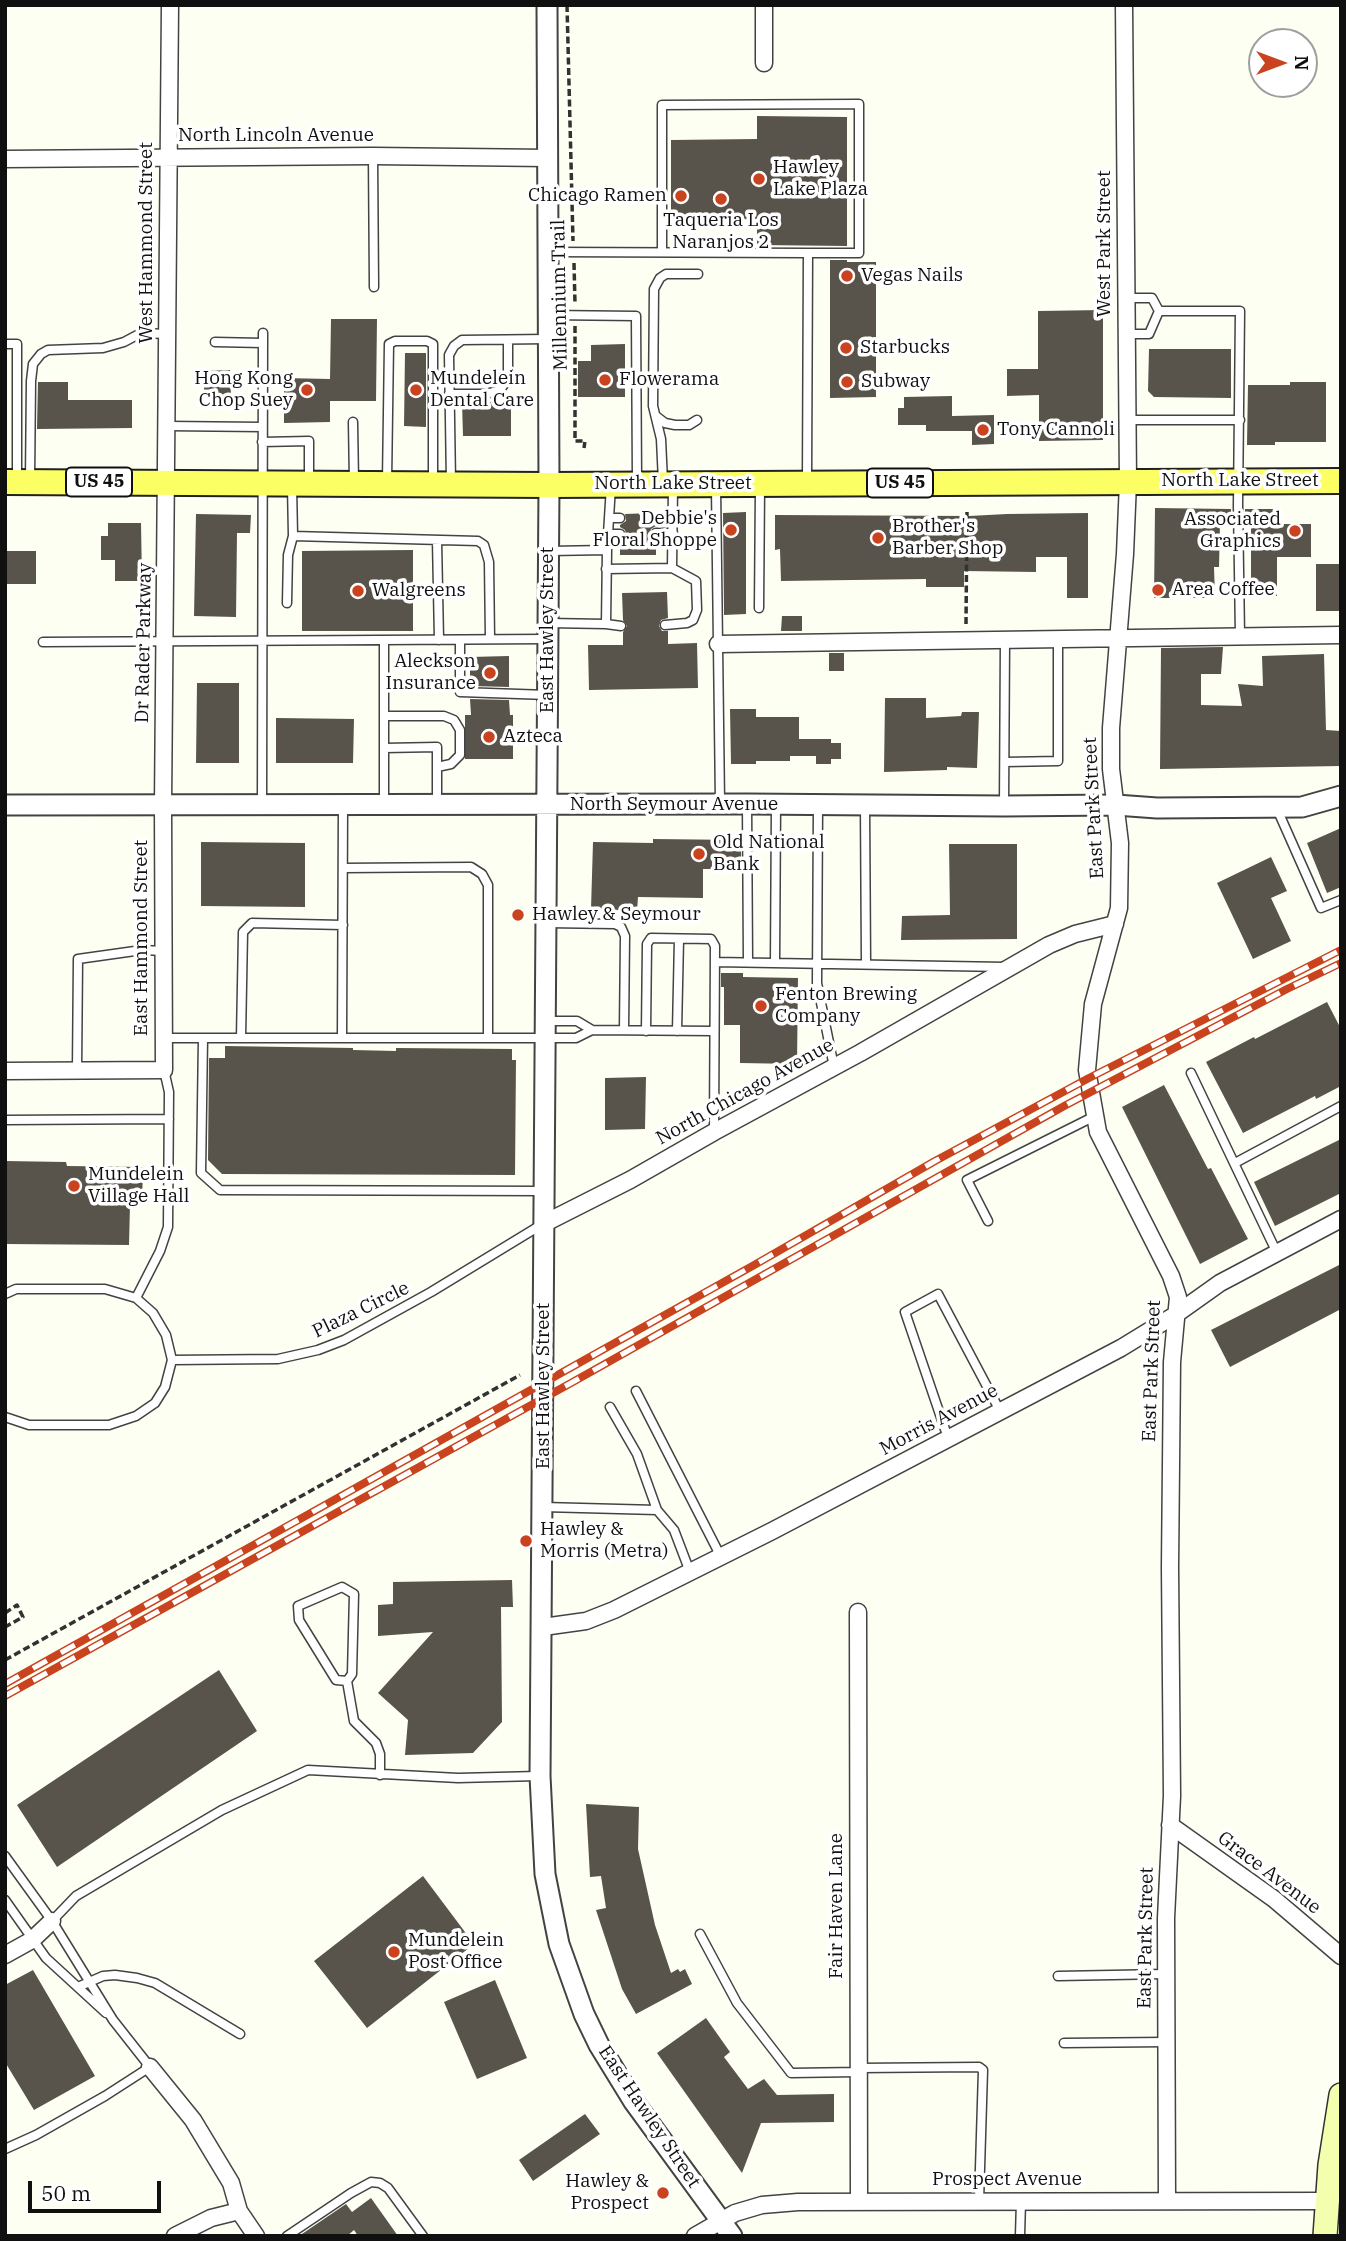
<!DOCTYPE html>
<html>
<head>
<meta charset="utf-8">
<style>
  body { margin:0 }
  #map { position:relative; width:1346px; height:2241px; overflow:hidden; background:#fefff3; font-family:"IBM Plex Serif",serif }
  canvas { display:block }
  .frame { position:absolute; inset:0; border:7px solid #101010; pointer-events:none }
  .north { position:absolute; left:1248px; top:28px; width:70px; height:70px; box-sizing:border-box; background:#fff; border:2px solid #9f9f9f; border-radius:50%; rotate:90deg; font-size:19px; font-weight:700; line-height:28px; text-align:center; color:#101010 }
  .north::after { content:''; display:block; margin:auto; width:24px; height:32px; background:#c9431f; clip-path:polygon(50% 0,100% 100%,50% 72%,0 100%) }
  .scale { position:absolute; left:28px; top:2181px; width:133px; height:32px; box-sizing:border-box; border:4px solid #101010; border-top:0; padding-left:9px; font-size:21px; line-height:24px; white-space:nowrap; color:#101010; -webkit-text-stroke:5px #fff; paint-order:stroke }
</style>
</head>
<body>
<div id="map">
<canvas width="1346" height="2241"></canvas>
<div class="frame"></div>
<div class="north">N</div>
<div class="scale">50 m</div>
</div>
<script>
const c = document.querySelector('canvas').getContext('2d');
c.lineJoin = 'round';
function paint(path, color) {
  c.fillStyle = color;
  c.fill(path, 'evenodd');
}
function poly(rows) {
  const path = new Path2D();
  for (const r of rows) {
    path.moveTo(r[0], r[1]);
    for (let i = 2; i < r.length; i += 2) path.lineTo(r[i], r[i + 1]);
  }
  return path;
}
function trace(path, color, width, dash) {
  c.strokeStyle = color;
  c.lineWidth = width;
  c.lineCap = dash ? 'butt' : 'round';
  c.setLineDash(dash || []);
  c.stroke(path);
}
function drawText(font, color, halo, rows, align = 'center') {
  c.font = font + ' "IBM Plex Serif",serif';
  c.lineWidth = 7;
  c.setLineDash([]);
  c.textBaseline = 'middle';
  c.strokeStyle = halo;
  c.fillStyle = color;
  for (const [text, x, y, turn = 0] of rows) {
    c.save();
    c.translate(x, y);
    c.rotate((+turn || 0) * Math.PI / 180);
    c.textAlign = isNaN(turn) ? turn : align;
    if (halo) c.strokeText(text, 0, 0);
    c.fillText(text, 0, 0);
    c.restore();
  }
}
const building = poly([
  [757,116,847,117,847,246,757,245,757,219,671,220,671,140,757,139],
  [830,260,847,260,847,262,876,262,876,397,830,398],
  [1103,310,1103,440,1039,441,1039,395,1007,396,1007,369,1038,369,1038,311],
  [331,319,377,319,376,401,330,401,330,422,284,423,284,378,330,379],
  [625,344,625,397,578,397,578,361,591,361,591,345],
  [1149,349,1231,349,1231,398,1154,397,1148,391],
  [405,353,426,353,426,427,404,426],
  [230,370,231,397,204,398,204,371],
  [38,382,68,382,68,400,132,400,132,428,37,429],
  [1290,382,1326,382,1326,442,1275,442,1275,445,1247,445,1248,385,1290,385],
  [952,396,952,416,994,415,994,444,972,445,972,431,926,431,926,425,898,425,898,408,904,408,904,397],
  [462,402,511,402,511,436,463,436],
  [1155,508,1231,509,1232,525,1220,525,1219,567,1214,567,1215,598,1154,598],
  [1245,509,1274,509,1274,524,1311,524,1311,557,1277,557,1277,596,1251,596,1251,524,1245,524],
  [746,512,746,614,724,615,723,513],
  [653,513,650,520,656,526,651,529,650,534,656,540,656,555,620,555,620,541,626,535,625,530,620,527,620,525,626,521,625,514],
  [1088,513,1088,598,1067,598,1067,557,1036,557,1036,572,964,571,964,587,926,587,926,579,781,581,780,549,775,550,775,515,969,516,1007,514],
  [196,514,251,515,250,533,237,533,236,617,194,616],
  [108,523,141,523,142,581,115,581,115,560,101,560,101,536,108,536],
  [413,550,413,631,302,631,302,551],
  [5,551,36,551,36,584,5,584],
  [1316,564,1341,564,1341,611,1316,611],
  [667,592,668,618,661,620,659,626,662,631,668,631,668,644,697,643,698,688,589,690,588,645,623,645,623,632,627,626,623,620,622,593],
  [782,616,802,616,802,631,781,631],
  [1223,647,1221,674,1201,674,1201,705,1242,706,1238,684,1263,686,1262,656,1324,654,1326,730,1341,731,1341,766,1160,769,1161,648],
  [829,653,844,653,844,671,829,671],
  [509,656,509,687,470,686,470,657],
  [197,683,239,683,239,763,196,763],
  [885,698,926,698,926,718,961,716,962,712,979,712,977,768,947,767,947,770,884,772],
  [470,699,509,700,510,715,513,715,513,759,465,759,465,715,471,715],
  [730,709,756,709,756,717,799,717,799,739,831,739,831,743,841,743,841,759,831,759,831,764,816,764,816,756,790,756,790,761,756,761,756,764,731,764],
  [276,718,354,719,353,763,276,763],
  [1341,828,1341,887,1327,893,1307,843],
  [653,839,741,840,741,869,703,869,703,898,638,897,637,911,591,909,593,842,653,843],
  [201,842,305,843,305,907,201,906],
  [949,844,1017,844,1017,939,901,940,902,916,950,915],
  [1271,857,1287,891,1271,898,1291,941,1253,959,1217,883],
  [721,973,743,973,743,977,798,978,797,1064,740,1063,740,1025,724,1025,724,987,721,987],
  [1327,1002,1341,1029,1341,1086,1316,1099,1315,1096,1243,1133,1206,1062,1254,1037,1255,1039],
  [225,1046,353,1048,353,1050,396,1051,396,1048,512,1049,512,1060,516,1060,515,1175,222,1174,208,1160,209,1058,225,1058],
  [646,1077,645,1129,605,1130,605,1078],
  [1164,1085,1208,1169,1211,1168,1248,1239,1200,1264,1122,1107],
  [1341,1139,1341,1193,1275,1226,1254,1182],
  [5,1161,66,1162,67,1166,143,1167,142,1205,130,1205,129,1245,5,1244],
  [1341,1264,1341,1309,1230,1367,1211,1330],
  [512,1580,513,1607,501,1607,502,1722,473,1753,405,1755,408,1720,378,1693,433,1632,378,1636,378,1605,393,1604,393,1582],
  [219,1670,257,1731,57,1867,17,1805],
  [586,1804,639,1807,638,1849,655,1925,671,1973,678,1969,680,1972,685,1969,692,1984,636,2014,622,1989,596,1910,606,1908,601,1876,590,1877],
  [423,1876,474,1944,367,2028,314,1961],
  [33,1970,95,2076,34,2110,5,2062,5,1985],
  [495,1980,527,2058,477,2079,444,2002],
  [706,2018,730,2052,724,2057,748,2089,764,2079,777,2095,834,2094,834,2122,761,2123,742,2173,657,2053],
  [585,2114,600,2134,533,2181,519,2160],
  [371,2198,398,2236,358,2236,354,2230,347,2236,299,2236,346,2204,352,2212]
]);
const path = poly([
  [567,5,573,241],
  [574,263,575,304],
  [575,326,575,441,585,441,584,448],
  [966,624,967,510],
  [5,1613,17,1605,23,1617,5,1627],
  [5,1660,520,1375]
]);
const service = poly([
  [373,156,374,287],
  [548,252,808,253,807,481],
  [662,252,662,105,859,104,859,253,808,253],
  [1127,298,1152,298,1159,311],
  [1159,311,1240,311,1238,505,1240,636],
  [548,315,636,316,637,481],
  [1127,334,1149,334,1159,311],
  [215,342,263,343],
  [5,344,17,344,17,479],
  [449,394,486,394,500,390,508,379,508,340],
  [656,416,665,423,675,425,689,425,697,420],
  [1127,420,1240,420],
  [353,422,354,482],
  [167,426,262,427],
  [262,442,309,441,309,482],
  [30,480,31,381,33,364,41,354,48,350,103,348,124,342,141,333,167,334],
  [387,481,389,344,395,341,427,341,433,344,433,481],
  [663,482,661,439,653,406,654,289,660,278,666,274,698,274],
  [451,483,449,355,454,346,462,340,548,339],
  [716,487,720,803],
  [609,518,620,518],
  [656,519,673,518],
  [656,533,673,533],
  [609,534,620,534],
  [293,536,478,541,484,545,489,562,490,639],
  [437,540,439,640],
  [607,550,611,486],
  [606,569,672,568,673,487],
  [287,603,288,555,293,536,292,486],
  [759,608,760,487],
  [548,623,606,624,607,550,549,551],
  [606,624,621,626],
  [665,625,687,623,693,620,697,610,696,581,672,568],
  [384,640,384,805],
  [460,640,460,692,548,695],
  [43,642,547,639],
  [384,716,444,716,454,720,460,730,460,755,451,764,437,767],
  [384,748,437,747,437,804],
  [1005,762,1058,761,1058,638],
  [262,803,263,333],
  [747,804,748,962],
  [865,805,866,964],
  [818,806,817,983,834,1067],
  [1004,806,1005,639],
  [1277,809,1321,908,1341,900],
  [343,868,471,867,482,874,488,885,488,1038],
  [547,923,615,924,621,927,625,936,624,1030],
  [715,962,1005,967],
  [775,963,776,805],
  [546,1021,577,1021,592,1030],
  [646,1031,647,944,651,938,711,939,715,946,714,1131],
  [677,1031,679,939],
  [163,1038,576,1038,592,1030,714,1031],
  [203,1038,201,1173,220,1190,545,1191],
  [241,1038,243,932,252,923,343,925],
  [342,1038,343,805],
  [77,1070,78,959,142,950,164,951],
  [1191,1073,1277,1253],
  [5,1120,169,1119],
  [1235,1163,1341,1106],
  [988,1221,967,1180,1095,1116],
  [5,1294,16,1289,105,1289,136,1298,153,1313,166,1335,172,1360],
  [136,1298,160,1251,168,1227,169,1092,164,1070],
  [636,1391,721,1557],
  [5,1417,29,1425,109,1425,136,1416,155,1403,165,1387,172,1360,278,1359,318,1350,344,1340,431,1292,541,1225],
  [948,1438,905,1312,938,1294,1000,1411],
  [543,1507,657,1510,637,1454,610,1407],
  [657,1510,674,1530,690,1572],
  [347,1681,336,1680,299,1620,298,1606,342,1587,354,1594,352,1674,347,1681,354,1721,376,1743,380,1754,380,1775],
  [5,1856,52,1921,113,2020,150,2067,105,2096,36,2135,5,2149],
  [5,1900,46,1958,106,2013],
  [52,1921,76,1896,222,1810,308,1770,458,1778,538,1776],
  [700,1934,737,2003,791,2073,858,2072],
  [1058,1976,1166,1974],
  [78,1987,103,1976,115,1975,137,1978,155,1983,240,2034],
  [1064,2043,1166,2042],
  [858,2068,979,2067,983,2070,979,2201],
  [287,2236,351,2193,371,2182,380,2183,388,2188,423,2236],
  [1020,2236,1021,2201]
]);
const minor = poly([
  [764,5,764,63],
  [1124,5,1128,482,1125,554,1111,728,1111,769,1120,843,1119,908,1093,1004,1087,1070,1098,1132,1171,1276,1178,1297,1172,1362,1170,1567,1172,1796,1166,1918,1167,2201],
  [5,159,373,156,548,158],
  [718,644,1341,635],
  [5,1071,164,1070,163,805,170,5],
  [545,1223,630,1180,714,1132,860,1053,1049,945,1075,934,1115,924],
  [858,1612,859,2201],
  [543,1627,586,1621,614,1610,772,1531,1121,1348,1175,1315,1220,1283,1341,1219],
  [1170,1825,1274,1899,1341,1956],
  [5,1955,32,1940,52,1921],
  [150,2067,193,2120,231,2183,239,2211,256,2236],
  [175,2236,211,2218,239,2211],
  [695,2236,735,2213,762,2205,798,2202,1327,2201]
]);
const tertiary = poly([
  [547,5,549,485,540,1776,545,1874,559,1944,584,2014,599,2045,634,2102,732,2236],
  [5,805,747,804,1004,806,1116,805,1157,808,1302,807,1341,796]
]);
const secondary = poly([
  [1325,2236,1330,2165,1341,2095]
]);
const primary = poly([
  [5,482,549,485,1341,481]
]);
const rail = poly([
  [5,1684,756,1264,935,1161,1089,1078,1341,950],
  [5,1696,571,1383,1066,1105,1287,989,1341,963]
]);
const markers = [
  [759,179,7,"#c9431f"],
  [681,196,7,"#c9431f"],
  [721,199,7,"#c9431f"],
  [847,276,7,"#c9431f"],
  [846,348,7,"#c9431f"],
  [605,380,7,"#c9431f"],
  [847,382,7,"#c9431f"],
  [307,390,7,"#c9431f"],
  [416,390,7,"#c9431f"],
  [983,430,7,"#c9431f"],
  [731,530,7,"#c9431f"],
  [1295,531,7,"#c9431f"],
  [878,538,7,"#c9431f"],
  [1158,590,7,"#c9431f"],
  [358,591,7,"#c9431f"],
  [490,673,7,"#c9431f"],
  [489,737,7,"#c9431f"],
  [699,854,7,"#c9431f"],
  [518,915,7,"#c9431f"],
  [761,1006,7,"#c9431f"],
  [74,1186,7,"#c9431f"],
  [526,1541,7,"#c9431f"],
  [394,1952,7,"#c9431f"],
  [663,2193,7,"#c9431f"]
];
const shields = [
  [99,482,66],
  [900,483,66]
];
const shieldNames = [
  ["US 45",99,482],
  ["US 45",900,483]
];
const streetNames = [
  ["North Lincoln Avenue",276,136],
  ["West Hammond Street",147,243,-90],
  ["West Park Street",1105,244,-90],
  ["Millennium Trail",560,295,-91],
  ["North Lake Street",1240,481],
  ["North Lake Street",673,484],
  ["East Hawley Street",548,630,-90],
  ["Dr Rader Parkway",144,643,-89],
  ["North Seymour Avenue",674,805],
  ["East Park Street",1094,808,-93],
  ["East Hammond Street",142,938,-90],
  ["North Chicago Avenue",745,1092,-29],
  ["Plaza Circle",361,1310,-26],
  ["East Park Street",1152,1371,-88],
  ["East Hawley Street",544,1386,-90],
  ["Morris Avenue",939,1420,-28],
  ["Grace Avenue",1269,1873,37],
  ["Fair Haven Lane",837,1906,-90],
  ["East Park Street",1146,1938,-89],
  ["East Hawley Street",649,2117,56],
  ["Prospect Avenue",1007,2180]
];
const poiNames = [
  ["Hawley",773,168],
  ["Lake Plaza",773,190],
  ["Chicago Ramen",667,196,"right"],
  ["Taqueria Los",721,221,"center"],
  ["Naranjos 2",721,243,"center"],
  ["Vegas Nails",861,276],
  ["Starbucks",860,348],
  ["Hong Kong",293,379,"right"],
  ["Chop Suey",293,401,"right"],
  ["Mundelein",430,379],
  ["Dental Care",430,401],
  ["Flowerama",619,380],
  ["Subway",861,382],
  ["Tony Cannoli",997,430],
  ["Debbie's",717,519,"right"],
  ["Floral Shoppe",717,541,"right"],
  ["Associated",1281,520,"right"],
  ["Graphics",1281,542,"right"],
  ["Brother's",892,527],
  ["Barber Shop",892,549],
  ["Area Coffee",1172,590],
  ["Walgreens",372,591],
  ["Aleckson",476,662,"right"],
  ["Insurance",476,684,"right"],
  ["Azteca",503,737],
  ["Old National",713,843],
  ["Bank",713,865],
  ["Hawley & Seymour",532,915],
  ["Fenton Brewing",775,995],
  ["Company",775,1017],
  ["Mundelein",88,1175],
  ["Village Hall",88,1197],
  ["Hawley &",540,1530],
  ["Morris (Metra)",540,1552],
  ["Mundelein",408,1941],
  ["Post Office",408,1963],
  ["Hawley &",649,2182,"right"],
  ["Prospect",649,2204,"right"]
];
paint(building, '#59544b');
trace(service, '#434343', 11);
trace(minor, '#434343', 19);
trace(tertiary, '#434343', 23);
trace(secondary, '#323232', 26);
trace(primary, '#212121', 28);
trace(path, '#323232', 3.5, [7, 3.5]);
trace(service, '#fff', 8);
trace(minor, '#fff', 16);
trace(tertiary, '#fff', 19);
trace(secondary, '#f3ffae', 23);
trace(primary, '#fcff63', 24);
trace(rail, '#c9431f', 8);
trace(rail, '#fff', 5, [16]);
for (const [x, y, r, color] of markers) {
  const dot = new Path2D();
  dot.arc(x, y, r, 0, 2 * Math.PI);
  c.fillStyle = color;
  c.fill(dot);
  trace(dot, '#fff', 2.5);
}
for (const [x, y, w] of shields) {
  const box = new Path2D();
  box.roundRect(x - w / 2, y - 14.5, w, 29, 5);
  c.fillStyle = '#fff';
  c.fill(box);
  trace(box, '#101010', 2);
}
drawText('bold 18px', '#101010', null, shieldNames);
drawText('19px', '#101010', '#fff', streetNames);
drawText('19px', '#101010', '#fff', poiNames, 'left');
</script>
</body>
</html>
